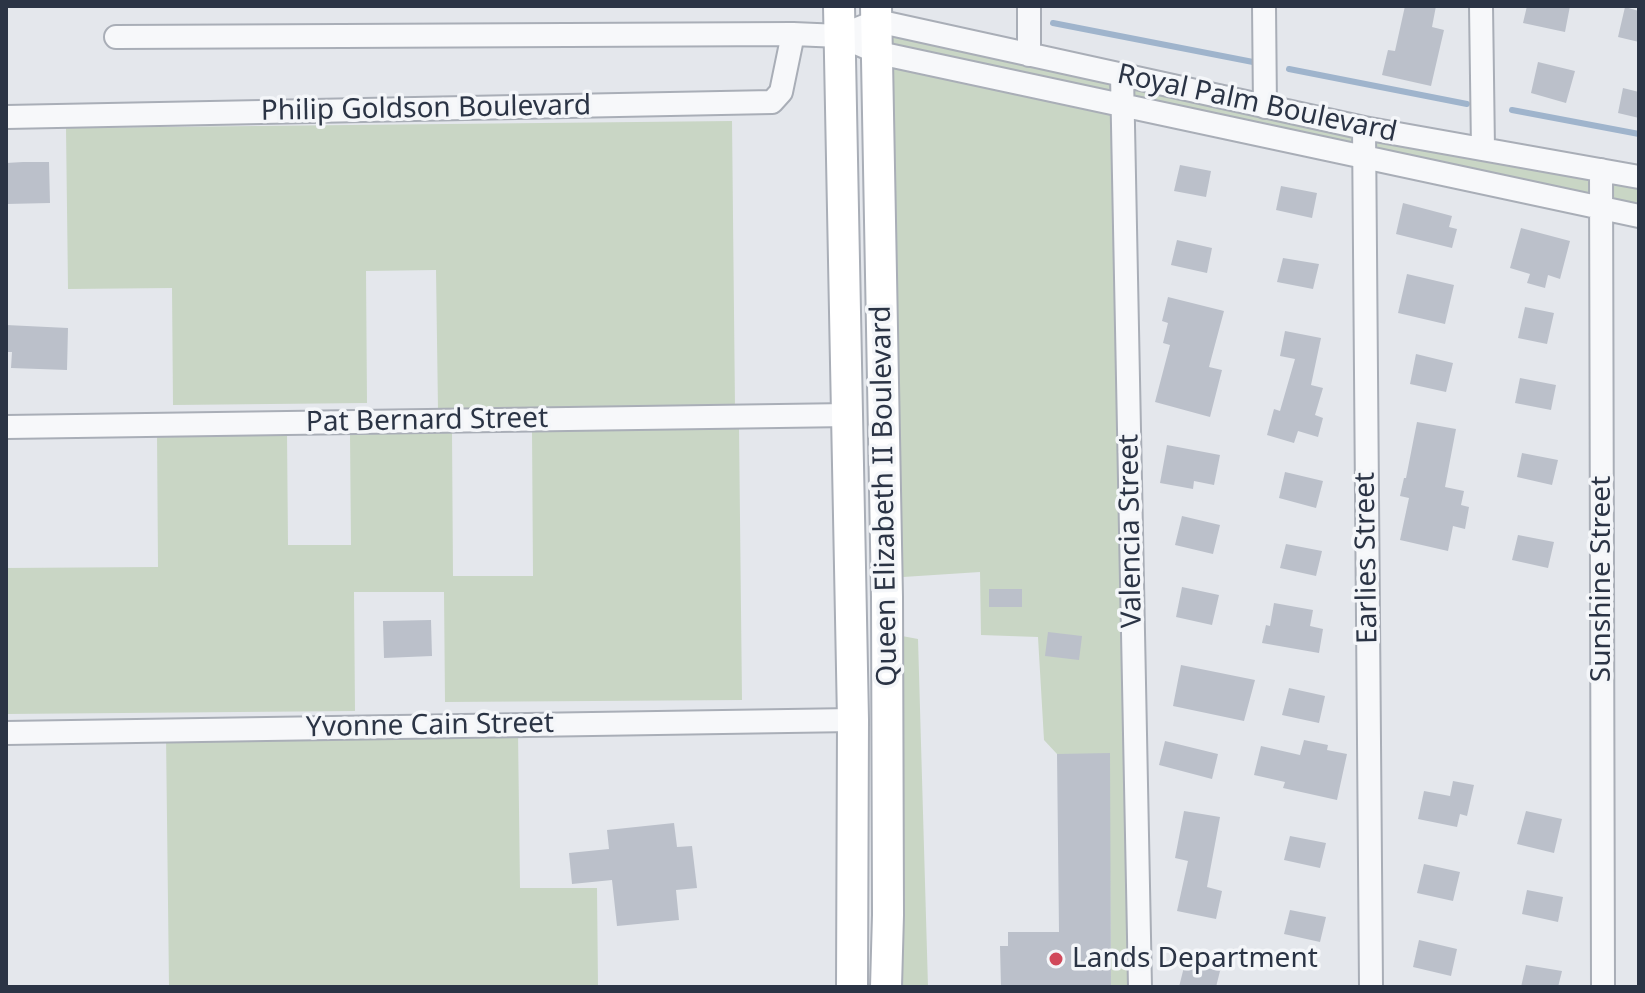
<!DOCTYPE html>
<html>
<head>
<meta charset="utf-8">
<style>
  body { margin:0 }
  #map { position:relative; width:1645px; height:993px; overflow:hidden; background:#e4e7ec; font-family:"Noto Sans",sans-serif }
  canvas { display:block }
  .frame { position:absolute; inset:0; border:8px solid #2b3445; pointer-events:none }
</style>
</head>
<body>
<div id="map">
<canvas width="1645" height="993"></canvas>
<div class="frame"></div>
</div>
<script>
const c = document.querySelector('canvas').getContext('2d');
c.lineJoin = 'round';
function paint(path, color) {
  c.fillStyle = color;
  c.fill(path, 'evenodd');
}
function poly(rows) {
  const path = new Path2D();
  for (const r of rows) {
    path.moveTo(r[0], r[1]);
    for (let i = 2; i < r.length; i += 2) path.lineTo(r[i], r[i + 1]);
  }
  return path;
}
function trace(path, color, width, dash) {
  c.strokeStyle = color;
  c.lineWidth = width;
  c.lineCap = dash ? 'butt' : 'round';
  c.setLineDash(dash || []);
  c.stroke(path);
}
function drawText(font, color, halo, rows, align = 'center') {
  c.font = font + ' "Noto Sans",sans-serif';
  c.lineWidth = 7;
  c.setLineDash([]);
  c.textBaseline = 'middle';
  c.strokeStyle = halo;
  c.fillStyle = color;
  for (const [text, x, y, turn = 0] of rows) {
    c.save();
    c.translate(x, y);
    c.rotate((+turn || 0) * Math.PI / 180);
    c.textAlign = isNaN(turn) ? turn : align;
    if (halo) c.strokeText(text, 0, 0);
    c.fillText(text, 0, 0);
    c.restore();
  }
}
const green = poly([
  [877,21,1639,177,1639,216,1123,106,1140,987,1111,987,1109,754,1057,754,1044,740,1038,637,981,635,980,572,903,577],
  [732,121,735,408,438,410,436,270,366,271,367,403,173,405,172,288,68,289,66,128],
  [739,428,742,700,445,702,444,592,354,592,355,711,6,714,6,568,158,567,157,434,287,433,288,545,351,545,350,434,452,433,453,576,533,576,532,430],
  [902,636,918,639,928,987,899,987],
  [518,732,520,888,597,888,598,987,169,987,166,735]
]);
const stream = poly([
  [1053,23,1253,62],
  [1289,69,1467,104],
  [1512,110,1639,134]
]);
const building = poly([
  [1405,6,1436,6,1432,27,1444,30,1431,86,1382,75,1388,50,1395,51],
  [1527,6,1570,6,1565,32,1523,23],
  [1625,7,1639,11,1639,42,1618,37],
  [1538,62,1575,71,1566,103,1531,93],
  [1623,88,1639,92,1639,118,1618,113],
  [23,162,49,162,50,203,6,204,6,163],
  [1180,165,1211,171,1206,197,1174,191],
  [1281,186,1317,193,1312,218,1276,210],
  [1403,203,1452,216,1449,227,1457,229,1452,248,1396,234],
  [1521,228,1570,241,1560,279,1548,275,1545,288,1527,283,1530,274,1510,268],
  [1177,240,1212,248,1207,273,1171,265],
  [1283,258,1319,264,1313,289,1277,282],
  [1407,274,1454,285,1445,324,1398,313],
  [1168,297,1224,311,1209,367,1222,370,1210,417,1155,402,1170,345,1163,343,1168,323,1162,321],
  [1525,307,1554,313,1547,344,1518,338],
  [6,325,68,328,67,370,11,368,12,352,6,352],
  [1285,331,1321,338,1311,385,1323,388,1315,415,1323,418,1318,437,1298,431,1294,443,1267,435,1274,409,1280,411,1295,359,1280,356],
  [1416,354,1453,363,1446,392,1410,384],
  [1520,378,1556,385,1551,410,1515,403],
  [1417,422,1456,429,1445,487,1464,491,1461,505,1469,507,1465,529,1453,526,1448,551,1400,540,1409,498,1400,496,1404,478,1406,478],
  [1167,445,1220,455,1214,485,1194,481,1193,489,1160,483],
  [1522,453,1558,460,1552,485,1517,477],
  [1285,472,1323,481,1316,508,1279,498],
  [1182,516,1220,525,1213,554,1175,545],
  [1518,535,1554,542,1548,568,1512,560],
  [1286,544,1322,551,1316,576,1280,568],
  [1182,587,1219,595,1212,625,1176,617],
  [989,589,1022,589,1022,607,989,607],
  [1274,603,1313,610,1310,626,1323,629,1319,653,1262,643,1266,625,1270,626],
  [431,620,432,656,384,658,383,621],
  [1048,632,1082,636,1079,660,1045,656],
  [1181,665,1255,680,1244,721,1173,706],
  [1289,688,1325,696,1319,723,1282,715],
  [1304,740,1328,745,1327,750,1347,754,1337,800,1283,788,1285,782,1254,775,1261,746,1300,755],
  [1165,741,1218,754,1212,779,1159,765],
  [1110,753,1111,987,1001,987,1000,946,1008,946,1008,932,1059,932,1057,754],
  [1453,781,1474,785,1467,816,1460,814,1457,827,1418,819,1424,791,1450,796],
  [1184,811,1220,817,1207,887,1222,891,1216,919,1177,911,1188,861,1175,858],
  [1526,811,1562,819,1554,853,1517,844],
  [674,823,677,847,692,846,697,888,676,890,679,920,617,926,612,880,572,884,569,853,609,849,607,830],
  [1290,836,1326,843,1320,868,1284,860],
  [1424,864,1460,872,1453,901,1417,893],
  [1527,890,1563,897,1558,922,1522,914],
  [1290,910,1326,917,1320,942,1284,934],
  [1419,940,1457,949,1451,976,1413,967],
  [1185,963,1220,971,1216,987,1179,987],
  [1526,965,1562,971,1558,987,1521,987]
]);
const street = poly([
  [1029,6,1029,55],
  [1264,6,1265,107],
  [1481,6,1483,149],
  [840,36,877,21,1364,128,1639,177],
  [116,37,793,34,840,36,879,53,1639,216],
  [1122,75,1140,987],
  [6,117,772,102,781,92,793,34],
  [1364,128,1371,987],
  [1601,170,1603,987],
  [6,427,849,415],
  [6,733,853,720]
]);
const secondary = poly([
  [839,6,853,720,852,987],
  [876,6,887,597,888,915,886,987]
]);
const markers = [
  [1056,959,8,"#d1495b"]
];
const streetNames = [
  ["Royal Palm Boulevard",1257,104,12],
  ["Philip Goldson Boulevard",426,109,-1],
  ["Pat Bernard Street",427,421,-1],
  ["Queen Elizabeth II Boulevard",885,496,-91],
  ["Valencia Street",1131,531,-91],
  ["Earlies Street",1367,558,-91],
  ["Sunshine Street",1602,579,-90],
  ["Yvonne Cain Street",430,726,-1]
];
const poiNames = [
  ["Lands Department",1072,959]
];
paint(green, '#c9d6c5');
trace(stream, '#9fb4cc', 6);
paint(building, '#bbc0ca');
trace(street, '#a9aeb7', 26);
trace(secondary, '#a9aeb7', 34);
trace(street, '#f7f8fa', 22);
trace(secondary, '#fff', 30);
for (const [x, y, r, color] of markers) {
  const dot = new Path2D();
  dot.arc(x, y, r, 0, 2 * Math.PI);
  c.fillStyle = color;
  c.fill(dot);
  trace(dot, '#f4f6f9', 3);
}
drawText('28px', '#2b3445', '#f4f6f9', streetNames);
drawText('28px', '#2b3445', '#f4f6f9', poiNames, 'left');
</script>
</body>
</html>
